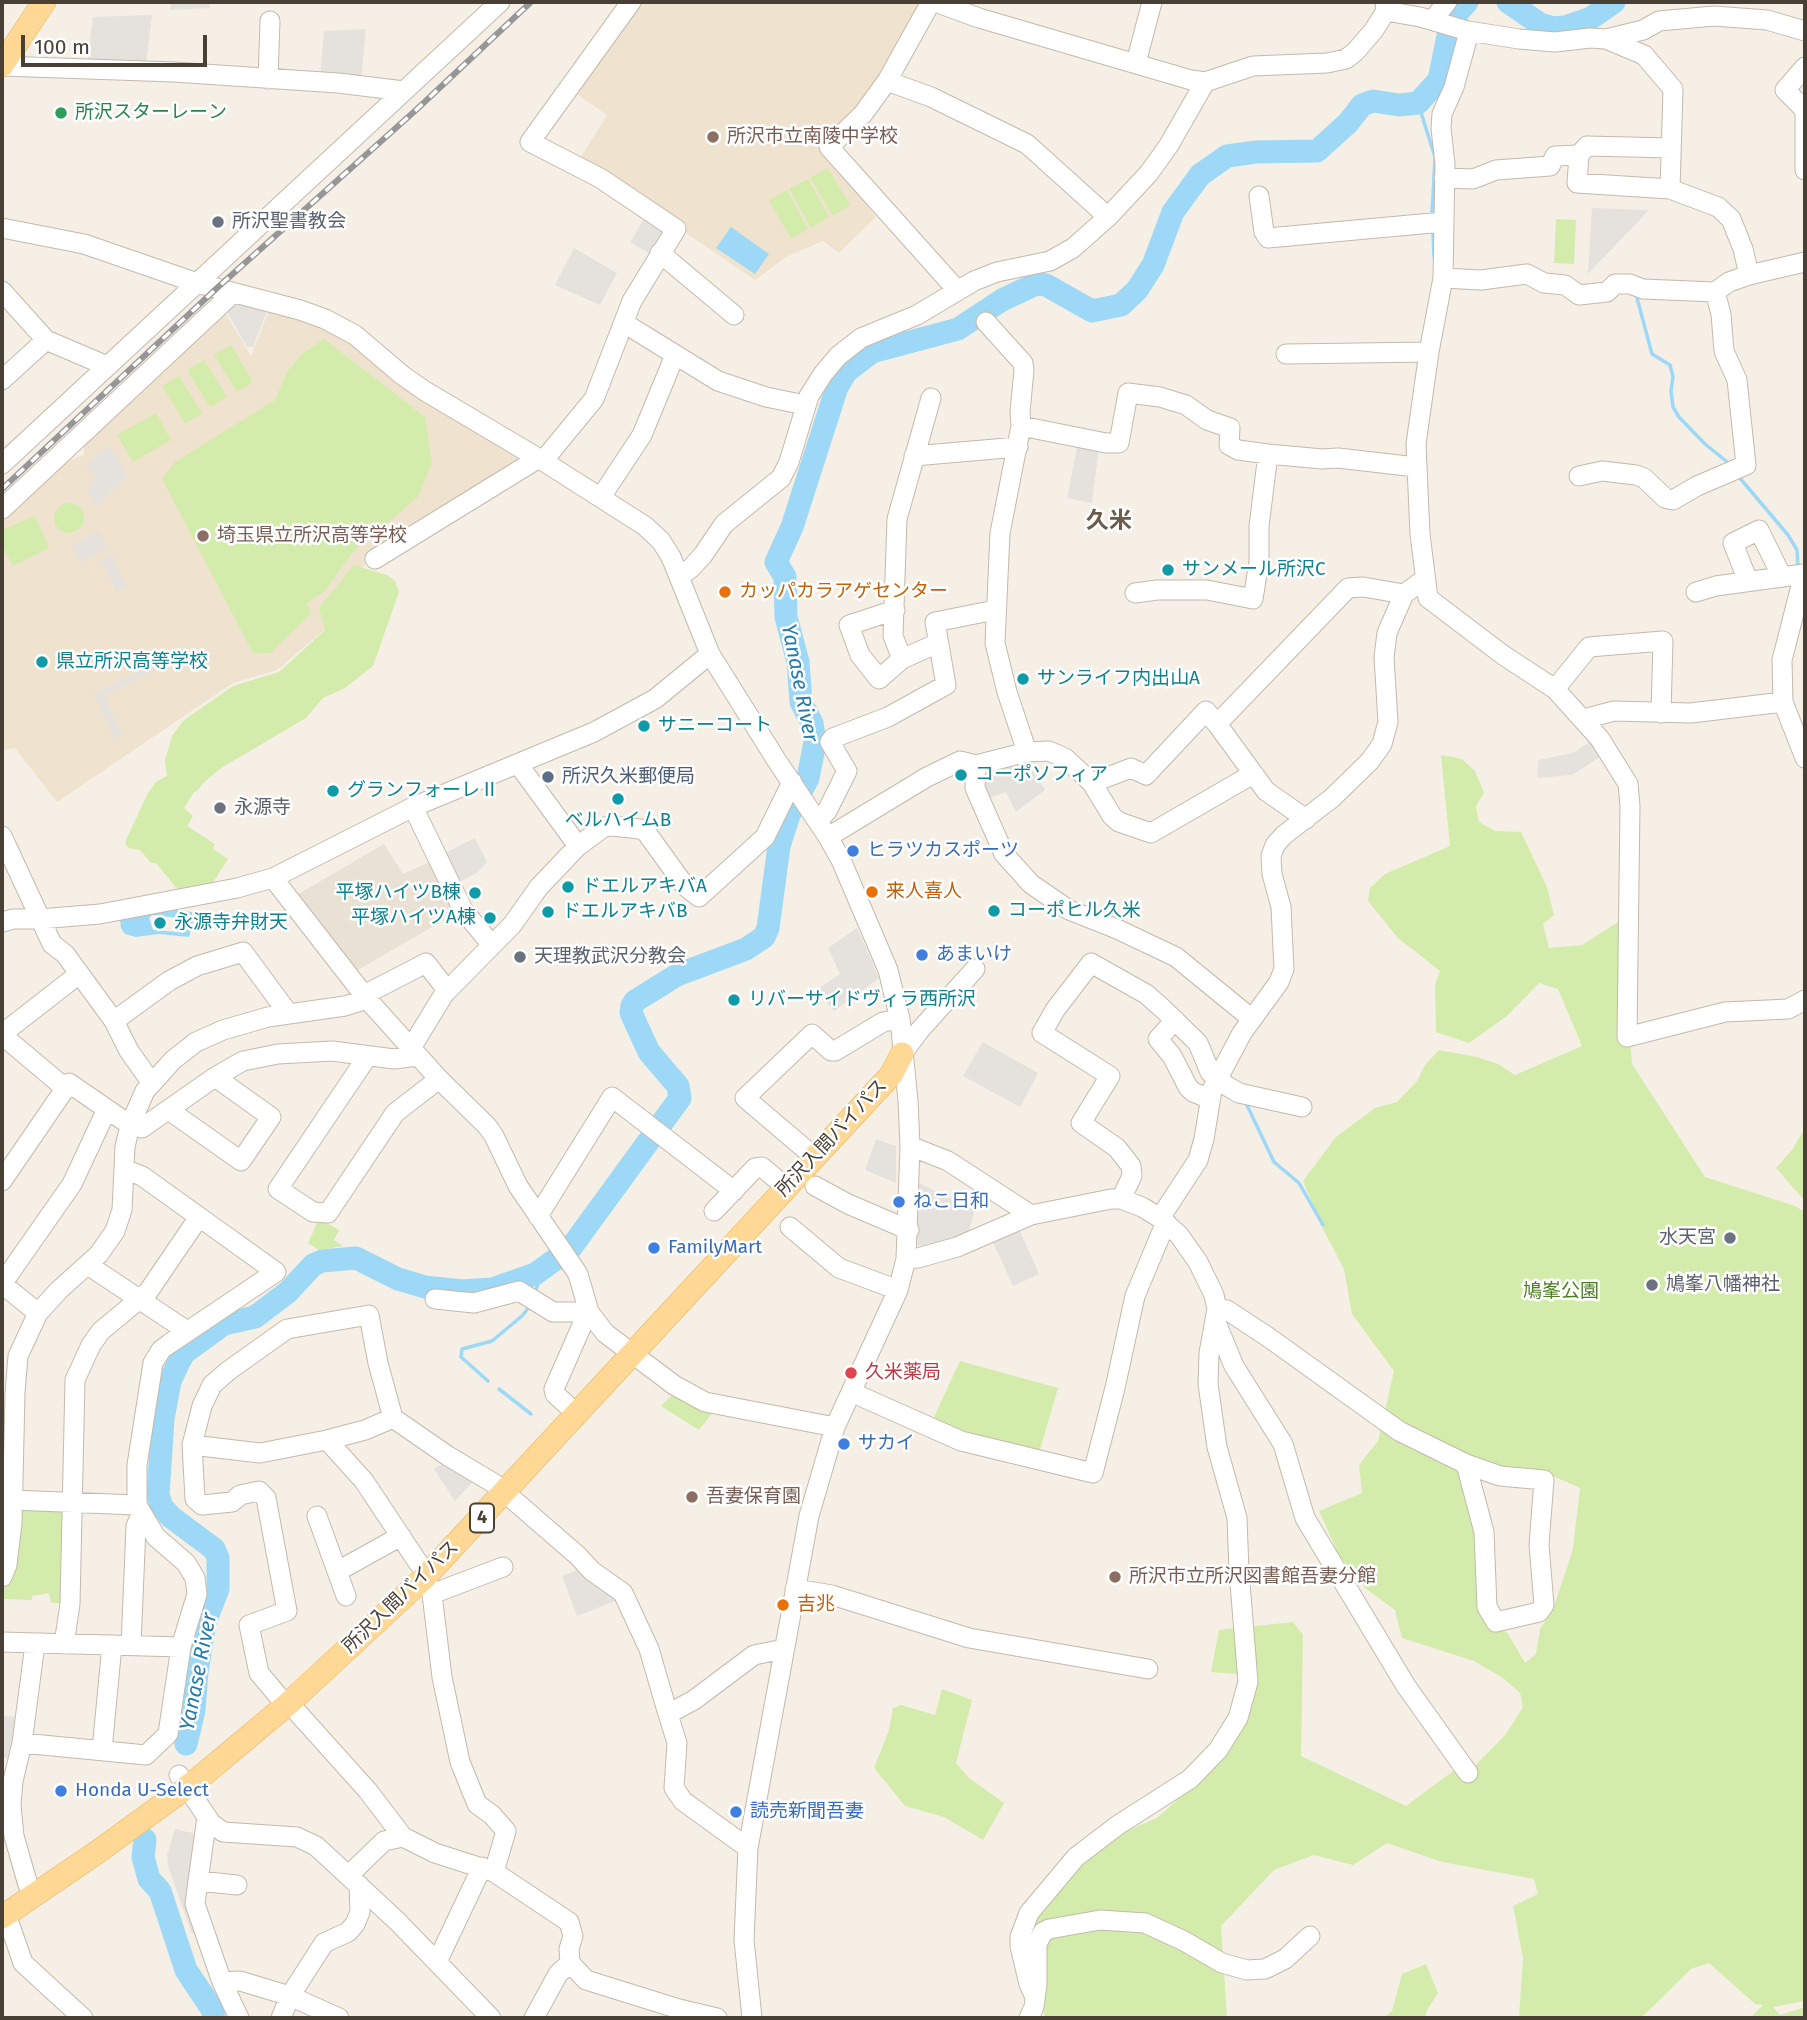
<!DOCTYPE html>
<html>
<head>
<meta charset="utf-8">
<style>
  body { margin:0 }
  #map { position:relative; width:1807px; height:2020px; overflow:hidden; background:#f5efe6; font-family:"Fira Sans",sans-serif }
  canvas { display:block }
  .frame { position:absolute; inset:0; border:4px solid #483f35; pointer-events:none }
  .scale { position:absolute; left:21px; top:35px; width:186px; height:32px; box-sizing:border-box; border:4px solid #483f35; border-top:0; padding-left:9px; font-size:21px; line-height:24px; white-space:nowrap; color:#483f35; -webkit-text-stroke:5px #fff; paint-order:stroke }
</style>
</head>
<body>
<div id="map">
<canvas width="1807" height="2020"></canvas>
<div class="frame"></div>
<div class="scale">100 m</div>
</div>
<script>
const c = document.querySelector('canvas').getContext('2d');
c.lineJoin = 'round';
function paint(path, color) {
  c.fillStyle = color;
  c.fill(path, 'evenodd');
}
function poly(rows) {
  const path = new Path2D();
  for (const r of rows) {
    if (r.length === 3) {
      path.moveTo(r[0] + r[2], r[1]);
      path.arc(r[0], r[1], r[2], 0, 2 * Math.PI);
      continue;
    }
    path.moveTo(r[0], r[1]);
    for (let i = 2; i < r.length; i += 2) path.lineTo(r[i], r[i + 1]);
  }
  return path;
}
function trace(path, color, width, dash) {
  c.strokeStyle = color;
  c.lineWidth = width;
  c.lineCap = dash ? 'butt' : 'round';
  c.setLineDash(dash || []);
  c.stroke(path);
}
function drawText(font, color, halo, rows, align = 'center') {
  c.font = font + ' "Fira Sans","Noto Sans JP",sans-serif';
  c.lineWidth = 5;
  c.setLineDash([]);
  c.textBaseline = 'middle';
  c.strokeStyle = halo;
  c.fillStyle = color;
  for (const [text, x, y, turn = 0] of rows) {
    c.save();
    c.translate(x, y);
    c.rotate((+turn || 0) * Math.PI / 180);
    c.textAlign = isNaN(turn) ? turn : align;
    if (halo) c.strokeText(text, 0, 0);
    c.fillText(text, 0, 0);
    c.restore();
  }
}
const residential = poly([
  [384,844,403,874,434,860,458,912,356,971,295,896]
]);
const education = poly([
  [632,2,923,2,882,78,821,148,876,217,839,253,823,241,786,257,755,280,579,160,607,115,571,90],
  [223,309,251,356,269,310,307,317,350,339,382,368,518,458,515,467,368,559,329,626,277,670,233,683,57,802,15,748,2,750,2,513,50,468,84,455,84,445]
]);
const green = poly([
  [828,168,850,205,833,216,810,178],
  [808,179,829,217,811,228,789,189],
  [787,190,808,229,791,239,769,200],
  [1556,219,1576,220,1574,264,1554,263],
  [324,339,425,417,432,462,418,497,353,552,325,591,307,603,311,614,270,653,253,653,162,479,175,462,275,400,287,372,303,353],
  [231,345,253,382,237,392,214,355],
  [204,360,227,397,210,407,187,370],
  [179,376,202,413,185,424,162,386],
  [156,413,171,440,133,462,117,435],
  [69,518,15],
  [35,516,49,548,13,566,2,545,2,530],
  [354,565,387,575,395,581,399,592,373,666,345,688,323,698,306,718,221,768,204,782,197,791,194,792,184,808,193,816,187,826,215,844,213,849,228,859,212,884,178,890,156,863,151,863,140,850,128,848,125,842,148,793,156,782,167,776,165,760,172,736,183,721,233,686,279,672,325,630,319,608],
  [1441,755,1462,759,1475,771,1484,793,1476,806,1479,822,1495,831,1521,832,1547,887,1554,915,1543,924,1549,948,1582,945,1618,922,1626,978,1632,1064,1705,1177,1795,1206,1805,1212,1805,2001,1773,2007,1780,2015,1805,2007,1805,2018,1750,2018,1763,2005,1755,2004,1709,1963,1691,1969,1641,2018,1519,2018,1523,1958,1513,1906,1538,1894,1534,1879,1442,1862,1387,1843,1353,1865,1314,1855,1274,1870,1221,1926,1227,2018,1045,2018,1032,1945,1034,1923,1064,1857,1157,1818,1210,1771,1245,1726,1258,1676,1211,1672,1219,1630,1293,1622,1303,1635,1301,1756,1406,1806,1456,1769,1470,1771,1506,1734,1523,1707,1520,1693,1503,1678,1474,1661,1402,1638,1395,1610,1365,1588,1339,1555,1319,1511,1362,1493,1359,1465,1378,1441,1394,1371,1352,1314,1344,1269,1324,1231,1303,1181,1336,1137,1375,1108,1397,1102,1417,1081,1425,1065,1439,1050,1477,1057,1498,1064,1515,1075,1582,1046,1558,989,1539,983,1507,1016,1469,1043,1436,1032,1435,985,1440,971,1398,938,1368,901,1370,888,1385,874,1450,846],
  [1463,1466,1553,1476,1580,1488,1573,1548,1567,1568,1552,1611,1540,1629,1536,1654,1525,1663,1508,1634,1477,1608,1483,1582],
  [1805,1128,1805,1201,1776,1168,1792,1150],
  [319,1219,339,1230,334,1240,343,1246,319,1250,308,1243],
  [960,1361,1058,1388,1039,1453,987,1440,932,1421],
  [674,1393,714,1411,699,1430,661,1406],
  [20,1508,65,1508,60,1603,51,1603,49,1593,32,1596,32,1600,2,1599,2,1588,13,1557],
  [942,1689,972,1700,956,1763,969,1778,1004,1803,983,1840,944,1817,905,1806,874,1768,889,1730,893,1708,901,1705,935,1715],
  [1426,1964,1438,1993,1427,2010,1425,2018,1383,2018,1392,2011,1402,1974]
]);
const parking = poly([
  [170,2,209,2,210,8,171,10],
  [152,15,146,65,87,63,93,17],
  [366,29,361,81,320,78,324,31],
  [1592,208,1649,210,1588,274,1588,273],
  [647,214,669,230,653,256,630,242],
  [574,248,617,273,600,305,555,285],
  [235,303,268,309,253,347,247,347,224,307],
  [1078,442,1099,447,1092,503,1067,498],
  [109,446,128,475,95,506,87,487,97,478,86,465],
  [99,531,107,549,80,562,72,545],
  [111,554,126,586,116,591,101,559],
  [152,664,155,670,104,696,122,734,115,739,94,694],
  [1591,741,1603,755,1572,775,1537,778,1538,760,1573,753],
  [1024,757,1045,790,1016,812,1006,792,986,799,982,766],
  [475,838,487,862,477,873,455,884,441,855],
  [857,928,879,978,834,1011,816,990,840,974,828,948],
  [983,1042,1038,1073,1020,1107,963,1076],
  [876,1139,896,1146,896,1183,865,1170],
  [919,1183,975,1210,968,1234,923,1250,917,1244],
  [1019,1229,1039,1274,1013,1286,992,1240],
  [448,1460,477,1477,455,1501,434,1469],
  [579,1569,618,1600,577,1616,562,1576],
  [2,1716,20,1717,19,1758,2,1758],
  [175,1829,201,1835,199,1931,192,1934,168,1866,167,1855]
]);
const water = poly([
  [731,227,769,254,755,274,716,248],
  [172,908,195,913,189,937,159,934,136,937,125,934,121,928,120,919],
  [152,915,179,918,178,932,153,930,149,918]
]);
const stream = poly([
  [1418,103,1435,157,1432,215],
  [1433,230,1434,257],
  [1637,298,1652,354,1670,365,1673,377,1671,391,1673,407,1679,417,1705,444,1731,465],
  [1739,477,1788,535,1797,550,1798,568],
  [1245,1101,1274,1162,1299,1183,1323,1225],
  [535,1292,543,1270],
  [488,1381,461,1357,462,1349,492,1341,522,1316,530,1306],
  [499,1389,531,1414]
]);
const river = poly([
  [1508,2,1540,24,1554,28,1565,27,1591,18,1614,2],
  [186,1744,194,1710,197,1672,205,1622,218,1589,218,1558,214,1549,171,1517,162,1507,158,1495,163,1419,170,1381,178,1364,184,1353,224,1324,255,1317,288,1292,313,1265,322,1261,356,1258,398,1279,425,1287,462,1291,492,1289,535,1274,570,1249,675,1105,680,1098,678,1086,649,1052,631,1013,632,1006,635,1001,677,975,746,949,764,937,768,928,779,846,789,815,808,778,815,742,812,723,801,702,798,662,786,617,785,577,776,562,792,527,837,387,846,372,872,352,958,329,1002,300,1036,284,1046,285,1092,311,1121,305,1137,290,1153,265,1173,212,1200,175,1227,156,1256,152,1317,151,1348,123,1362,105,1373,101,1399,105,1418,103,1439,80,1448,36,1458,12,1467,2],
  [145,1840,143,1857,149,1879,160,1891,186,1970,212,2009,214,2018]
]);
const minor = poly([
  [931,2,887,81,863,114,829,147,957,290],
  [1386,11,1420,17,1468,31,1519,39,1555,42,1590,38,1606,39,1644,55,1673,89,1670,189],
  [1433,20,1447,2],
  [1469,32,1454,87,1442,114,1441,128,1445,164,1443,278,1429,352,1416,444,1420,534,1428,598,1503,655,1555,689,1600,739,1628,784,1630,806,1627,1037,1725,1012,1788,1009,1805,1000],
  [1606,39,1643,30,1659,21,1714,16,1767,20,1805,31],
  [1136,63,1152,2],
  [2,66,174,72,338,83,404,91],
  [1805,67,1785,90,1805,110,1805,170],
  [268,79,270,21],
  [887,81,931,97,1027,144,1108,217],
  [1205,82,1253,66,1327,63,1346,59,1355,52,1374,30,1386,11,1385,2],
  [1579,155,1577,183,1670,189,1718,207,1731,219,1743,249,1749,275],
  [1444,178,1473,179,1496,170,1550,166,1555,156,1579,155,1587,146,1671,148],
  [1259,196,1264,232,1268,238,1443,222],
  [2,228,84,244,197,283,300,310,325,319,355,335,402,375,425,391,543,461,645,526,661,541,671,557,710,654,777,761,828,837,841,860,888,970,900,1019,908,1101,910,1146,906,1259,898,1290,835,1427,809,1516,748,1848,744,1940,752,2018],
  [660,253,734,315],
  [1443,278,1481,280,1527,274,1544,283,1565,285,1579,295,1607,292,1615,284,1630,284,1643,289,1715,292,1729,282,1749,275,1805,262],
  [2,291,46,340,107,366],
  [986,322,1023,363,1024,370,1020,412,1021,426,1000,533,995,643,1007,692,1027,752],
  [624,323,718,381,766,397,805,405],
  [1286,354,1429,352],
  [2,380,46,340],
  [1021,426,1106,443,1119,443,1128,393,1160,397,1186,405,1207,420,1230,428,1229,445,1238,450,1268,454],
  [914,456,1018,447],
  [543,461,594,399,632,301,676,229,600,178,530,142,631,2],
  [2,464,500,2],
  [1579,476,1602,471,1636,475,1644,478,1665,498,1673,500,1697,486,1746,465,1737,380,1724,351,1721,314,1715,292],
  [601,497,642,435,675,355],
  [2,509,233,293],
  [375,559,539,458],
  [680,576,691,568,703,555,724,524,781,478,789,462,809,396,823,374,838,356,861,338,917,315,974,281,997,272,1050,261,1073,248,1108,217,1149,173,1169,145,1205,82,1191,80,979,18,935,2],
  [1748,581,1733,543,1759,530,1782,577],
  [1696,592,1716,586,1804,574,1782,660,1783,702,1805,758],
  [1135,593,1157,590,1207,590,1253,599,1259,562,1259,526,1268,454,1322,459,1338,458,1416,467],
  [895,610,849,625,860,655,879,679,902,659,938,643],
  [902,659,893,636,897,519,931,398],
  [1555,689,1589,647,1663,641,1661,713],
  [1584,719,1614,711,1691,713,1783,702],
  [1217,724,1266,791,1306,819],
  [518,764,578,846],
  [976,765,975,788,1004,854,1031,884,1069,910,1117,929,1176,957,1252,1019],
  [1092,783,1112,816,1119,822,1151,833,1253,774],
  [413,807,463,910,491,944],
  [818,821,827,811,847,771,830,742,833,738,888,717,946,685,935,622,995,610],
  [2,836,52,944,65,954,114,1021,129,1051,151,1082],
  [828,837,927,777,960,761,976,765,1027,752,1049,751,1065,758,1092,783,1131,768,1146,775,1206,711,1217,724,1348,588,1363,587,1404,594],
  [273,878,367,999,439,1079,487,1126,494,1136,518,1186,578,1274,589,1312,605,1333,674,1385,705,1402,835,1427],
  [2,922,13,919,40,919,100,914,237,888,273,878,413,807,594,732,655,699,710,654],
  [364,995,426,963,447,990],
  [1175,1020,1158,1039,1172,1056,1188,1087,1193,1092,1210,1099],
  [114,1021,169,981,197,966,243,952,288,1013],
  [2,1034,79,974],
  [2,1035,65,1088],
  [411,1048,444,994,512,925,539,887,578,846,604,827,612,826,640,829,646,832,685,886,699,897,765,837,792,782],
  [902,1054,919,1031,975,969],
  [367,1057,278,1189,313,1212,328,1213,395,1113,439,1079],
  [170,1111,241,1161,271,1117,215,1077],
  [910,1146,948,1161,1031,1215],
  [805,1149,745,1098,812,1034,831,1051,835,1051,883,1022,900,1019],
  [2,1181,69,1083,130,1125,142,1128,215,1077,243,1061,278,1054,332,1051,394,1059,418,1056],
  [815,1186,848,1204,909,1230],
  [1121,1199,1132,1176,1131,1166,1117,1148,1081,1123,1110,1076,1042,1033,1055,1010,1091,963,1146,994,1162,1008,1198,1043,1210,1072,1217,1080,1239,1093,1302,1107],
  [714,1211,755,1168,762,1167,775,1178],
  [538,1216,612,1097,734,1191],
  [1160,1218,1198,1160,1204,1139,1212,1090,1217,1080,1242,1033,1279,982,1284,969,1281,907,1272,874,1271,856,1275,845,1284,835,1332,798,1370,761,1382,744,1388,722,1384,657,1387,633,1404,594,1425,579],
  [790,1227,839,1268,898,1290],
  [906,1259,918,1258,957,1247,1031,1215,1111,1199,1121,1199,1142,1207,1160,1218,1179,1235,1198,1262,1214,1295,1217,1309,1209,1353,1208,1384,1217,1447,1237,1518,1239,1571,1248,1682,1238,1718,1218,1750,1190,1779,1118,1825,1076,1857,1029,1913,1020,1937,1020,1946,1029,1984,1035,1997],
  [88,1265,187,1331],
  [2,1284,72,1184,107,1109],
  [2,1284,38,1313],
  [435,1299,474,1303,519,1291,553,1312,589,1312],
  [1217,1309,1227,1310,1268,1337,1399,1431,1466,1464,1484,1532,1487,1607,1496,1622,1539,1612,1544,1605,1539,1545,1544,1480,1500,1476,1466,1464],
  [1215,1320,1234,1366,1283,1444,1305,1518,1406,1686,1468,1773],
  [851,1392,961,1441,1093,1473,1115,1388,1135,1296,1166,1222],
  [567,1405,555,1394,554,1389,583,1323,590,1315],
  [327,1440,364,1481,419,1564],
  [192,1445,260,1453,327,1440,365,1430,393,1418],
  [12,1500,137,1505],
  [317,1516,346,1596],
  [338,1571,401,1536],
  [2,1577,7,1565,12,1523,15,1393,18,1356,38,1313,59,1290,99,1254,115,1231,122,1210,125,1147,130,1125,145,1091,173,1060,196,1042,223,1030,268,1017,345,1006,367,999],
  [425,1577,432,1594,442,1677,460,1762,477,1804,492,1815,506,1831,494,1872],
  [795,1589,832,1595,969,1638,1148,1669],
  [432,1594,503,1567],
  [2,1642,181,1647],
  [64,1644,70,1604,75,1380,91,1345,101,1331,148,1292,199,1217],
  [131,1646,136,1526,142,1513],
  [279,1697,259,1673,249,1625,287,1611,266,1498,259,1491,240,1495,232,1502,202,1505,195,1499,192,1445,202,1406,212,1385,228,1371,287,1329,369,1315,378,1363,393,1418,448,1456,495,1484,577,1555,592,1571,623,1593,649,1649,668,1714],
  [289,1703,368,1791,403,1837,435,1853,494,1872,569,1922,573,1936,569,1949,570,1963,586,1980,679,2009,717,2018],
  [22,1743,146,1755,168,1734,181,1647,197,1594,195,1578,186,1563,156,1537,137,1505,137,1465,153,1363,161,1350,169,1344,276,1272,142,1176,124,1169],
  [102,1750,112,1645],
  [179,1775,211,1823,223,1832,297,1837,316,1846,397,1921,491,2018],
  [748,1848,683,1801,674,1788,677,1743,668,1714,694,1700,754,1655,784,1649],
  [349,1875,384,1841,403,1837],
  [198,1881,207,1817],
  [28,1885,14,1836,11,1805,13,1781,22,1743,35,1644],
  [237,1885,198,1881,195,1904,222,1982,239,2018],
  [6,1914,23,1963,83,2018],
  [437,1962,482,1867],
  [222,1982,240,1981,290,1996,339,2018],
  [281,2018,290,1996,324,1943,348,1932,355,1924,360,1912,359,1885],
  [534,2018,558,1974,570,1963],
  [1029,2018,1034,2007,1037,1984,1037,1944,1043,1932,1049,1929,1100,1920,1145,1923,1184,1941,1222,1963,1247,1970,1265,1969,1285,1959,1310,1936]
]);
const major = poly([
  [2,65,44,2],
  [2,1917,96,1853,198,1779,289,1703,425,1577,891,1075,902,1054]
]);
const rail = poly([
  [2,489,217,288,416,110,531,2]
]);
const markers = [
  [61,113,7,"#2e9e5b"],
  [713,137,7,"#8d6e63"],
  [218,222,7,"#6b7280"],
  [203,536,7,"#8d6e63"],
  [1168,570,7,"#0f9aa8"],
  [725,592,7,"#e8710a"],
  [42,662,7,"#0f9aa8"],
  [1023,679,7,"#0f9aa8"],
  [644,726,7,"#0f9aa8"],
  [961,775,7,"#0f9aa8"],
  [548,777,7,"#5c6f8a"],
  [333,791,7,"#0f9aa8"],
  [618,799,7,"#0f9aa8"],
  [220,808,7,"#6b7280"],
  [853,851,7,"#3f7fe0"],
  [568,887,7,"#0f9aa8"],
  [872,892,7,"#e8710a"],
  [475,893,7,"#0f9aa8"],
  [994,911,7,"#0f9aa8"],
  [548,912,7,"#0f9aa8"],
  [490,918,7,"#0f9aa8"],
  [160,923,7,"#0f9aa8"],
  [922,955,7,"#3f7fe0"],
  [520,957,7,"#6b7280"],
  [734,1000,7,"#0f9aa8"],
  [899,1202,7,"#3f7fe0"],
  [1730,1238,7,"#6b7280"],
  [654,1248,7,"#3f7fe0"],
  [1652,1285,7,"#6b7280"],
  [851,1373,7,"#e0444e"],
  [844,1444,7,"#3f7fe0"],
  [692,1497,7,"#8d6e63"],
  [1115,1577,7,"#8d6e63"],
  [783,1605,7,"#e8710a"],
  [61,1791,7,"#3f7fe0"],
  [736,1812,7,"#3f7fe0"]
];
const shields = [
  [482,1518,24]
];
const shieldNames = [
  ["4",482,1518]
];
const leisureNames = [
  ["所沢スターレーン",75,113]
];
const educationNames = [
  ["所沢市立南陵中学校",727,137],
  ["埼玉県立所沢高等学校",217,536],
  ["吾妻保育園",706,1497],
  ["所沢市立所沢図書館吾妻分館",1129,1577]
];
const worshipNames = [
  ["所沢聖書教会",232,222],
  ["永源寺",234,808],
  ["天理教武沢分教会",534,957],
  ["水天宮",1716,1238,"right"],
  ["鳩峯八幡神社",1666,1285]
];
const cultureNames = [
  ["サンメール所沢C",1182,570],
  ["県立所沢高等学校",56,662],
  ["サンライフ内出山A",1037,679],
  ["サニーコート",658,726],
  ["コーポソフィア",975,775],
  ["グランフォーレⅡ",347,791],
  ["ベルハイムB",618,821,"center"],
  ["ドエルアキバA",582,887],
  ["平塚ハイツB棟",461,893,"right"],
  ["コーポヒル久米",1008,911],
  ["ドエルアキバB",562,912],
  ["平塚ハイツA棟",476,918,"right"],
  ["永源寺弁財天",174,923],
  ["リバーサイドヴィラ西所沢",748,1000]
];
const foodNames = [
  ["カッパカラアゲセンター",739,592],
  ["来人喜人",886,892],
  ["吉兆",797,1605]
];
const serviceNames = [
  ["所沢久米郵便局",562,777]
];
const shopNames = [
  ["ヒラツカスポーツ",867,851],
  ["あまいけ",936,955],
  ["ねこ日和",913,1202],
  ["FamilyMart",668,1248],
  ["サカイ",858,1444],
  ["Honda U-Select",75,1791],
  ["読売新聞吾妻",750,1812]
];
const streetNames = [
  ["所沢入間バイパス",832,1138,-47],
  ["所沢入間バイパス",401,1597,-44]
];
const parkNames = [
  ["鳩峯公園",1561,1292]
];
const healthNames = [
  ["久米薬局",865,1373]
];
const waterNames = [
  ["Yanase River",799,683,79],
  ["Yanase River",199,1672,-79]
];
const quarterNames = [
  ["久米",1109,522]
];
paint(residential, '#e9e1d4');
paint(education, '#efe3cf');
paint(green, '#d4ecab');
paint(parking, '#e5e2de');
paint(water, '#9dd9f7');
trace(stream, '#9dd9f7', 3.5);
trace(river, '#9dd9f7', 23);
trace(minor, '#c4b9ab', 21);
trace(major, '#eeb65a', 24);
trace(minor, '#fff', 19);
trace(major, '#ffd895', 23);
trace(rail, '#969696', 6);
trace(rail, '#fff', 3.5, [10]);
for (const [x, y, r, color] of markers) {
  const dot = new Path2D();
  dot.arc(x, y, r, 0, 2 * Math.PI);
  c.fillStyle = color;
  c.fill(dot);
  trace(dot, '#fff', 2.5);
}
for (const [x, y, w] of shields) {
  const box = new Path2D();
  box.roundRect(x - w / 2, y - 14.5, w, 29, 5);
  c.fillStyle = '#fff';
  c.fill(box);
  trace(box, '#483f35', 2);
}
drawText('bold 18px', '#483f35', null, shieldNames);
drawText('19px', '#27864d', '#fff', leisureNames, 'left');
drawText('19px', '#785e54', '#fff', educationNames, 'left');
drawText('19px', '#5b616d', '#fff', worshipNames, 'left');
drawText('19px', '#0d838f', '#fff', cultureNames, 'left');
drawText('19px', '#c56008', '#fff', foodNames, 'left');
drawText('19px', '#4e5e75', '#fff', serviceNames, 'left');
drawText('19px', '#366cbe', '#fff', shopNames, 'left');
drawText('19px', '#483f35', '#fff', streetNames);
drawText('19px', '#4d7f22', '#fff', parkNames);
drawText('19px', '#be3a42', '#fff', healthNames, 'left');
drawText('italic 21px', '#227dad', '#fff', waterNames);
drawText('bold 23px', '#6c5c4b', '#fff', quarterNames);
</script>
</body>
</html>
